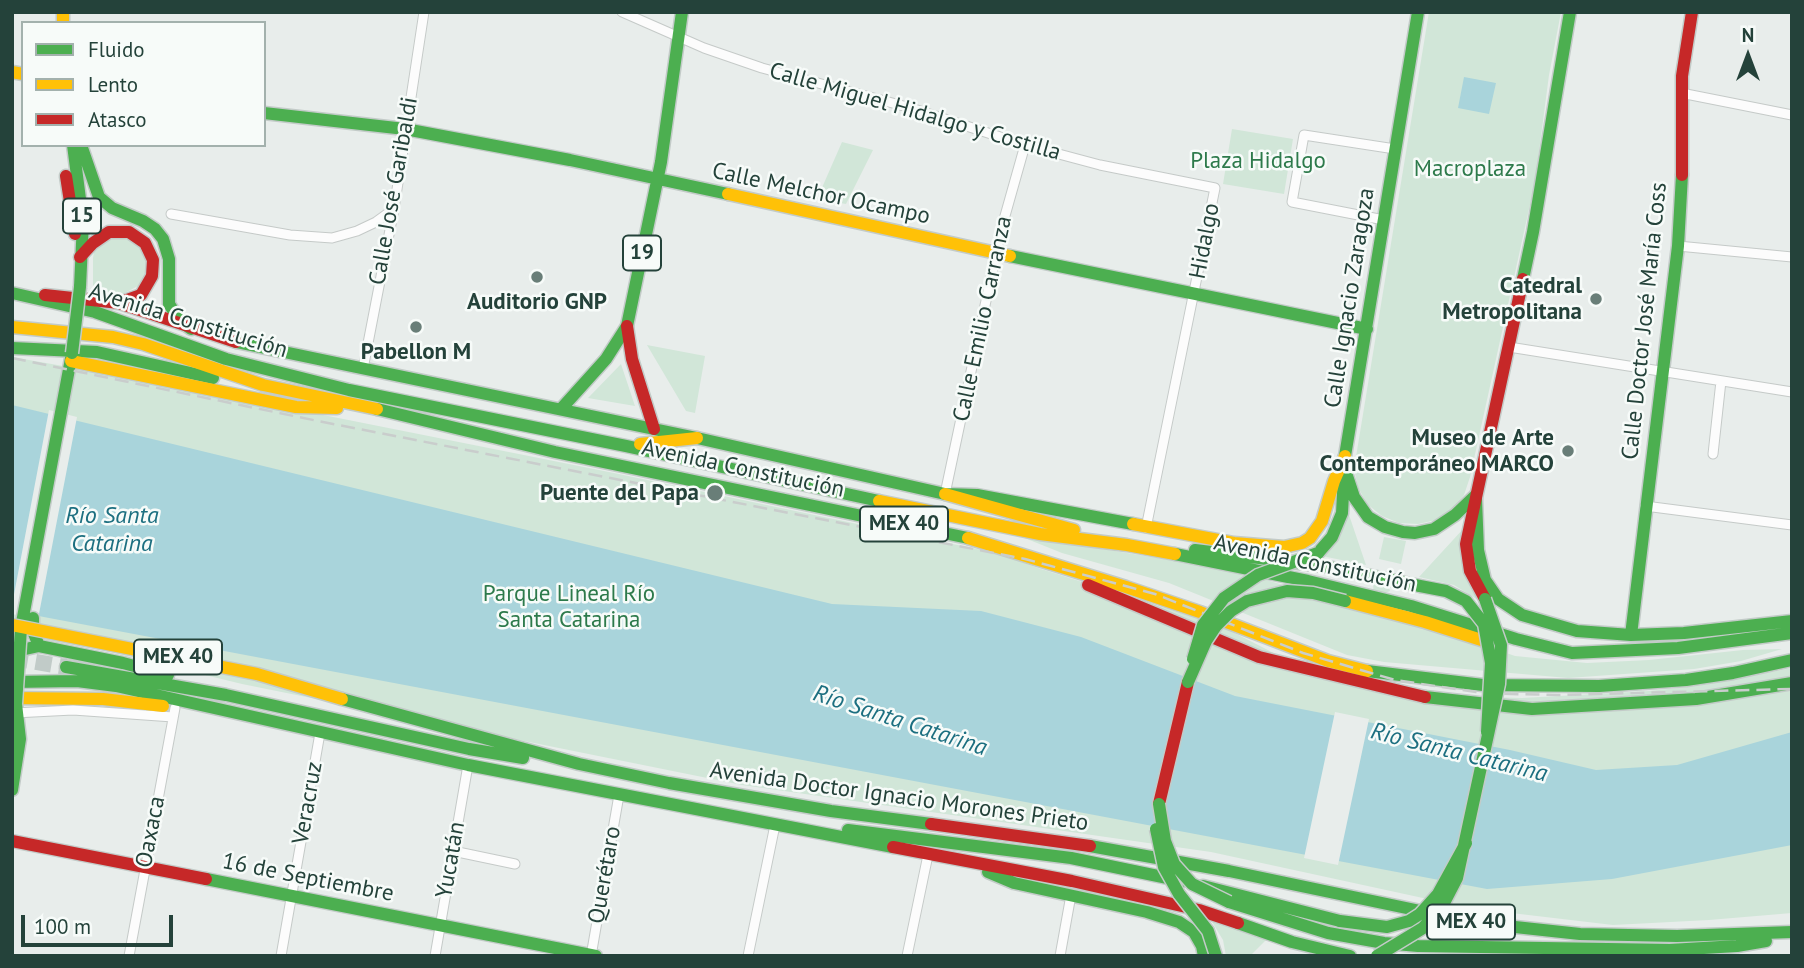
<!DOCTYPE html>
<html>
<head>
<meta charset="utf-8">
<style>
  body { margin:0 }
  #map { position:relative; width:1804px; height:968px; overflow:hidden; background:#e8edeb; font-family:"PT Sans",sans-serif }
  canvas { display:block }
  .frame { position:absolute; inset:0; border:14px solid #24423a; pointer-events:none }
  .legend { position:absolute; left:21px; top:21px; width:245px; height:126px; box-sizing:border-box; background:#f7fbf9; border:2px solid #a3b1ad; margin:0; padding:9px 12px; list-style:none; font-size:21px; color:#24423a }
  .legend li { display:flex; align-items:center; gap:14px; height:35px }
  .legend b { width:35px; border:2px solid #a3b1ad }
  .north { position:absolute; left:1713px; top:21px; width:70px; height:70px; -webkit-text-stroke:5px #f7fbf9; paint-order:stroke; rotate:0deg; font-size:19px; font-weight:700; line-height:28px; text-align:center; color:#24423a }
  .north::after { content:''; display:block; margin:auto; width:24px; height:32px; background:#24423a; clip-path:polygon(50% 0,100% 100%,50% 72%,0 100%) }
  .scale { position:absolute; left:21px; top:915px; width:152px; height:32px; box-sizing:border-box; border:4px solid #24423a; border-top:0; padding-left:9px; font-size:21px; line-height:24px; white-space:nowrap; color:#24423a; -webkit-text-stroke:5px #f7fbf9; paint-order:stroke }
</style>
</head>
<body>
<div id="map">
<canvas width="1804" height="968"></canvas>
<div class="frame"></div>
<ul class="legend">
<li><b style="height:9px;background:#4caf50"></b>Fluido</li>
<li><b style="height:9px;background:#ffc107"></b>Lento</li>
<li><b style="height:9px;background:#c62828"></b>Atasco</li>
</ul>
<div class="north">N</div>
<div class="scale">100 m</div>
</div>
<script>
const c = document.querySelector('canvas').getContext('2d');
c.lineJoin = 'round';
function paint(path, color) {
  c.fillStyle = color;
  c.fill(path, 'evenodd');
}
function poly(rows) {
  const path = new Path2D();
  for (const r of rows) {
    path.moveTo(r[0], r[1]);
    for (let i = 2; i < r.length; i += 2) path.lineTo(r[i], r[i + 1]);
  }
  return path;
}
function trace(path, color, width, dash) {
  c.strokeStyle = color;
  c.lineWidth = width;
  c.lineCap = dash ? 'butt' : 'round';
  c.setLineDash(dash || []);
  c.stroke(path);
}
function drawText(font, color, halo, rows, align = 'center') {
  c.font = font + ' "PT Sans",sans-serif';
  c.lineWidth = 5;
  c.setLineDash([]);
  c.textBaseline = 'middle';
  c.strokeStyle = halo;
  c.fillStyle = color;
  for (const [text, x, y, turn = 0] of rows) {
    c.save();
    c.translate(x, y);
    c.rotate((+turn || 0) * Math.PI / 180);
    c.textAlign = isNaN(turn) ? turn : align;
    if (halo) c.strokeText(text, 0, 0);
    c.fillText(text, 0, 0);
    c.restore();
  }
}
const green = poly([
  [1429,12,1561,12,1549,75,1535,182,1470,477,1464,495,1452,510,1436,520,1418,524,1399,523,1382,516,1367,504,1358,487,1354,469],
  [1232,129,1293,139,1284,194,1223,184],
  [842,142,873,150,846,204,817,199],
  [105,239,132,239,146,257,146,273,138,286,121,295,93,291,93,258,94,252],
  [647,345,705,356,695,413,686,411],
  [12,357,193,389,614,473,996,553,1038,568,1219,625,1299,666,1342,680,1484,697,1522,698,1649,691,1697,686,1792,668,1792,913,1709,920,1613,925,1469,908,1211,852,742,785,242,684,111,652,12,634],
  [621,364,635,406,588,398],
  [1347,509,1366,565,1322,556,1340,536],
  [1464,528,1464,570,1471,588,1481,602,1454,585,1419,577],
  [1017,535,1237,571,1349,605,1374,605,1373,580,1383,572,1390,591,1382,594,1469,640,1515,656,1587,663,1649,660,1743,650,1782,649,1741,661,1694,669,1568,678,1384,662,1347,655,1169,583,1062,553],
  [1384,537,1406,541,1401,564,1379,559],
  [1209,917,1268,938,1250,956,1226,956,1223,940]
]);
const water = poly([
  [1464,77,1496,83,1489,114,1458,108],
  [12,405,832,604,981,611,1081,637,1235,696,1510,750,1596,770,1677,765,1792,732,1792,845,1612,879,1487,889,12,611]
]);
const pier = poly([
  [49,410,77,417,38,619,12,614,12,605],
  [1335,712,1369,719,1338,865,1304,858]
]);
const highwayTunnel = poly([
  [12,658,66,667]
]);
const street = poly([
  [622,12,704,48,762,68,911,108,1025,145,1100,165,1215,188,1146,528],
  [1681,93,1792,115],
  [171,214,290,235,332,238,357,231,376,222,394,209],
  [1384,220,1292,202,1304,135,1395,149],
  [1678,246,1792,257],
  [1509,347,1792,392],
  [363,369,394,209,424,12],
  [1713,454,1721,381],
  [945,494,1001,230,1025,145],
  [1645,506,1792,525],
  [14,713,73,710,173,717],
  [453,851,515,864],
  [129,956,175,708],
  [281,956,320,733],
  [435,956,468,765],
  [591,956,619,795],
  [748,956,775,825],
  [907,956,928,855],
  [1060,956,1071,895]
]);
const fast = poly([
  [264,113,405,129,570,160,728,194],
  [73,145,83,222,80,287],
  [81,145,99,197,112,208,143,221,155,229,163,239,169,259,169,304,180,321,191,329],
  [1010,256,1367,329],
  [1523,279,1533,232,1570,12],
  [12,293,95,312,226,359,349,390,626,446,879,501],
  [236,342,697,438,945,494,977,495,1133,524],
  [12,348,97,352,213,378],
  [377,409,555,452,968,538],
  [561,409,606,359,627,326,661,162,682,12],
  [1347,476,1354,497,1368,517,1385,527,1403,532,1415,533,1434,529,1455,515,1476,495],
  [1476,499,1478,550,1485,580,1498,599,1522,615,1577,631,1631,635,1684,633,1792,621],
  [1195,550,1323,566,1420,586],
  [1318,553,1332,537,1342,513,1345,456,1418,12],
  [1175,554,1308,581,1411,606,1516,639,1572,653,1678,648,1792,633],
  [33,618,33,631,39,646],
  [1631,635,1678,246,1682,175],
  [12,640,21,628,72,353],
  [21,650,39,646,123,663,168,675],
  [66,667,226,695,469,749,523,758],
  [1367,671,1483,685,1599,686,1686,680,1733,673,1792,660],
  [12,682,77,681,116,686,468,765,893,847],
  [1425,697,1532,709,1696,699,1792,683],
  [342,699,579,764,669,783,831,811,931,824],
  [12,790,20,739,16,704],
  [848,830,1071,858,1182,881],
  [1090,846,1229,871,1478,923,1580,934,1677,936,1792,932],
  [988,872,1014,883,1147,912,1179,922,1194,932,1202,946,1204,956],
  [206,879,596,956],
  [1203,886,1340,921],
  [1229,902,1328,933,1384,943,1418,946,1670,950,1737,946,1766,941],
  [1238,923,1292,942,1350,956]
]);
const slow = poly([
  [63,12,63,23],
  [12,72,23,74],
  [728,194,1010,256],
  [12,327,113,337,143,344,263,385,377,409],
  [71,361,296,407,337,408],
  [640,444,697,438],
  [945,494,1074,530],
  [879,501,1040,534,1127,545,1175,554],
  [1133,524,1234,543,1284,547,1302,543,1310,538,1322,521,1334,481,1345,456],
  [968,538,1126,587,1200,612,1328,661,1367,671],
  [1345,601,1425,622,1497,645],
  [12,698,103,699,163,706]
]);
const jam = poly([
  [1682,175,1682,76,1692,12],
  [66,176,75,234],
  [80,257,93,243,109,232,129,232,145,243,153,260,152,276,141,295,119,303],
  [45,295,119,303,236,342],
  [627,326,632,359,654,429],
  [1088,585,1259,657,1425,697],
  [1485,599,1470,571,1466,544,1523,279],
  [1159,804,1188,682],
  [931,824,1090,846],
  [12,841,206,879],
  [893,847,1072,881,1199,910,1238,923]
]);
const rail = poly([
  [12,358,318,421,1025,559,1155,594,1303,653,1395,680,1476,692,1511,694,1557,695,1792,689]
]);
const fastBridge = poly([
  [72,353,80,287],
  [1420,586,1446,591,1466,601,1484,624,1491,663,1487,732],
  [1193,659,1203,625,1224,598,1258,575,1318,553],
  [1188,682,1206,641,1216,626,1231,611,1247,601,1287,591,1313,593,1345,601],
  [16,704,21,628],
  [1159,804,1165,841,1174,864,1192,884,1229,902],
  [1156,829,1164,867,1179,894,1208,931,1216,956],
  [1340,921,1387,927,1409,921,1420,914,1438,894,1466,843],
  [1377,956,1423,928,1443,905,1457,878,1499,684,1501,645,1485,599]
]);
const slowBridge = poly([
  [12,625,257,674,342,699]
]);
const markers = [
  [537,277,7,"#697e78"],
  [1596,299,7,"#697e78"],
  [416,327,7,"#697e78"],
  [1568,451,7,"#697e78"],
  [715,493,9,"#697e78"]
];
const shields = [
  [82,216,38],
  [642,253,38],
  [904,524,88],
  [178,657,88],
  [1471,922,88]
];
const shieldNames = [
  ["15",82,216],
  ["19",642,253],
  ["MEX 40",904,524],
  ["MEX 40",178,657],
  ["MEX 40",1471,922]
];
const streetNames = [
  ["Calle Miguel Hidalgo y Costilla",915,112,16],
  ["Calle José Garibaldi",394,191,-80],
  ["Calle Melchor Ocampo",821,194,12],
  ["Hidalgo",1205,241,-79],
  ["Calle Ignacio Zaragoza",1350,298,-81],
  ["Calle Emilio Carranza",983,319,-78],
  ["Avenida Constitución",188,321,17],
  ["Calle Doctor José María Coss",1645,321,-84],
  ["Avenida Constitución",743,469,12],
  ["Avenida Constitución",1315,564,12],
  ["Avenida Doctor Ignacio Morones Prieto",899,797,8],
  ["Veracruz",308,803,-80],
  ["Oaxaca",151,832,-79],
  ["Yucatán",451,860,-80],
  ["Querétaro",605,875,-80],
  ["16 de Septiembre",308,878,11]
];
const parkNames = [
  ["Plaza Hidalgo",1258,161],
  ["Macroplaza",1470,169],
  ["Parque Lineal Río",569,594],
  ["Santa Catarina",569,620]
];
const poiNames = [
  ["Catedral",1582,286],
  ["Metropolitana",1582,312],
  ["Auditorio GNP",537,302,"center"],
  ["Pabellon M",416,352,"center"],
  ["Museo de Arte",1554,438],
  ["Contemporáneo MARCO",1554,464],
  ["Puente del Papa",699,493]
];
const waterNames = [
  ["Río Santa",112,516],
  ["Catarina",112,544],
  ["Río Santa Catarina",900,721,18],
  ["Río Santa Catarina",1459,753,14]
];
paint(green, '#d1e6d8');
paint(water, '#a9d4db');
paint(pier, '#e8edeb');
trace(highwayTunnel, '#c1cbc8', 16, [16, 8]);
trace(street, '#c5cac8', 11);
trace(fast, '#c3cbc8', 15);
trace(slow, '#c3cbc8', 15);
trace(jam, '#c3cbc8', 15);
trace(street, '#fcfcfc', 9);
trace(fast, '#4caf50', 12);
trace(slow, '#ffc107', 12);
trace(jam, '#c62828', 12);
trace(rail, '#c9cdcc', 2.5, [14, 7]);
trace(fastBridge, '#c3cbc8', 15, []);
trace(slowBridge, '#c3cbc8', 15, []);
trace(fastBridge, '#4caf50', 12);
trace(slowBridge, '#ffc107', 12);
for (const [x, y, r, color] of markers) {
  const dot = new Path2D();
  dot.arc(x, y, r, 0, 2 * Math.PI);
  c.fillStyle = color;
  c.fill(dot);
  trace(dot, '#f7fbf9', 2.5);
}
for (const [x, y, w] of shields) {
  const box = new Path2D();
  box.roundRect(x - w / 2, y - 17.5, w, 35, 5);
  c.fillStyle = '#f7fbf9';
  c.fill(box);
  trace(box, '#24423a', 2);
}
drawText('bold 21px', '#24423a', null, shieldNames);
drawText('23px', '#24423a', '#f7fbf9', streetNames);
drawText('23px', '#2d7a4b', '#f7fbf9', parkNames);
drawText('bold 23px', '#24423a', '#f7fbf9', poiNames, 'right');
drawText('italic 24px', '#1c6f80', '#f7fbf9', waterNames);
</script>
</body>
</html>
